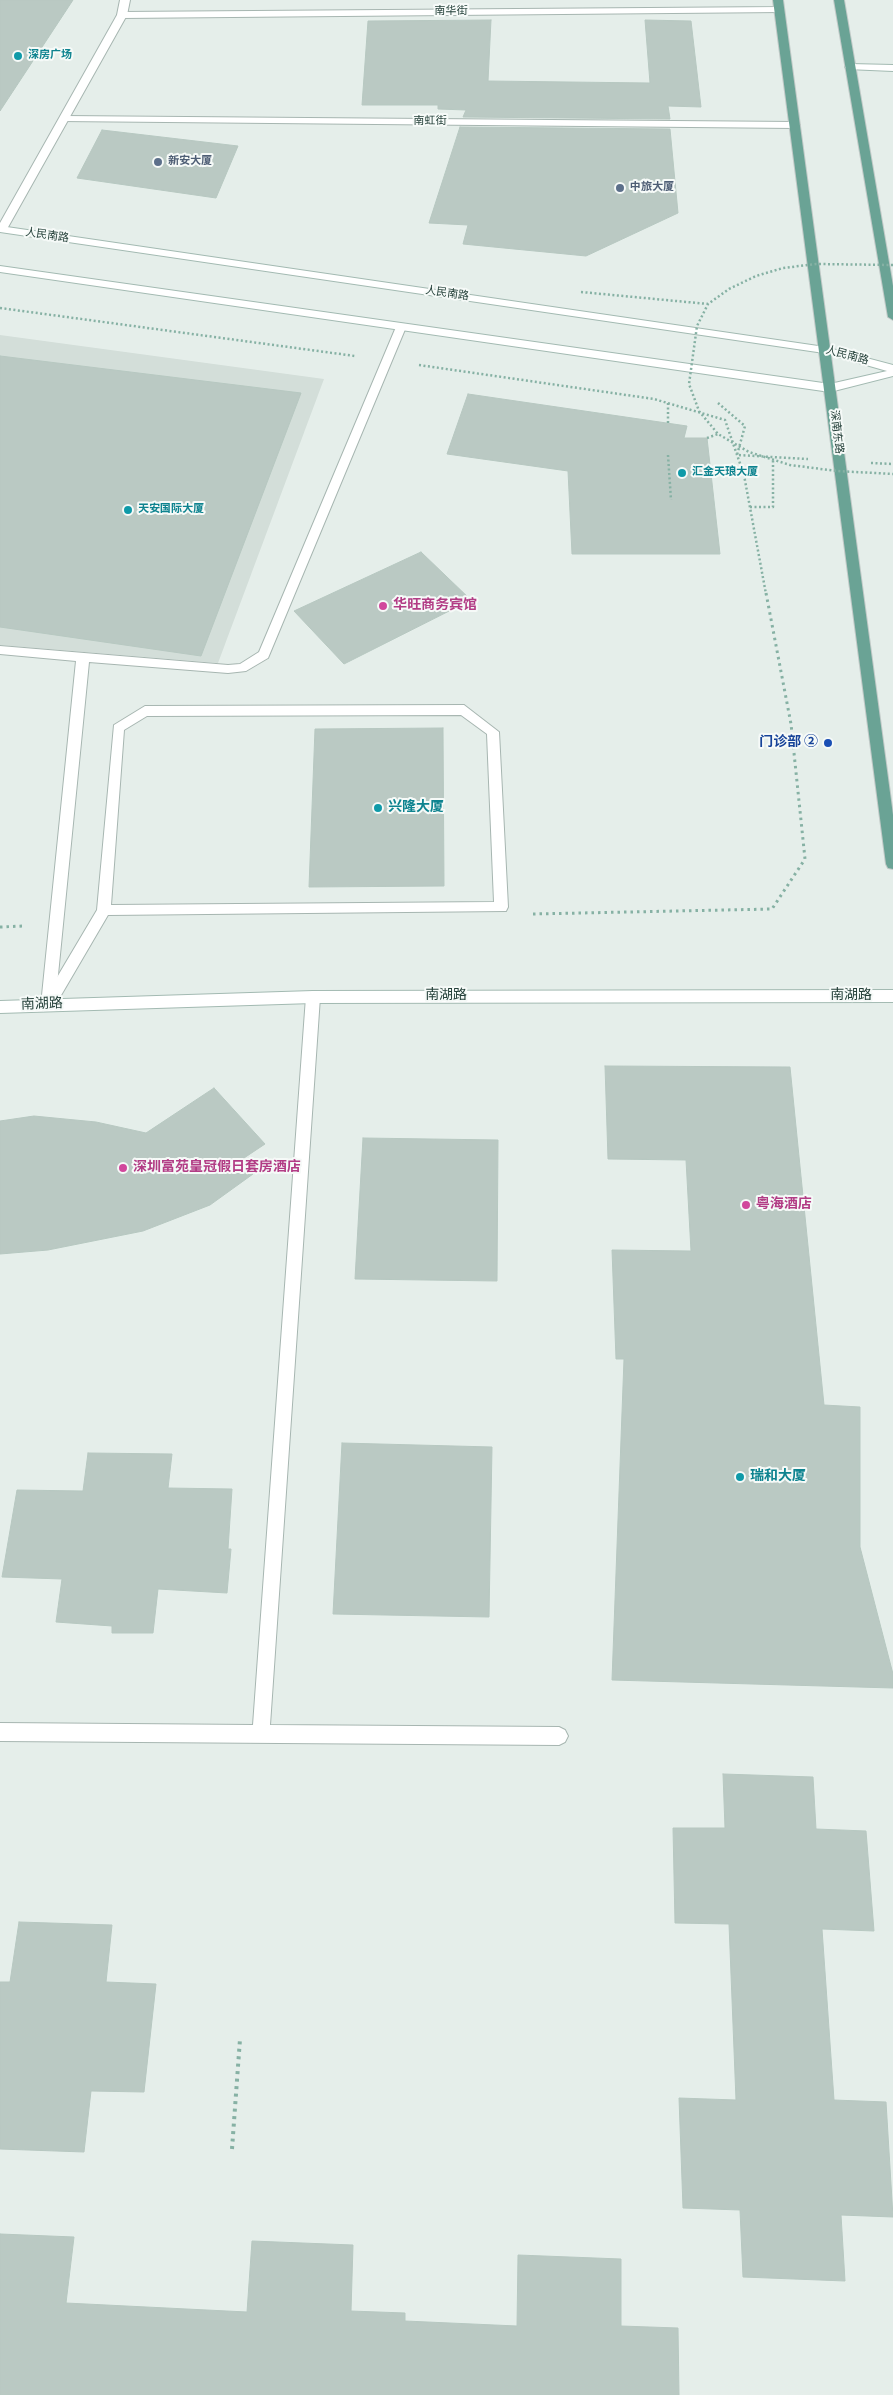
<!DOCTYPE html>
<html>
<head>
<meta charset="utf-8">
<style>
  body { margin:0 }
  canvas { display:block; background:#e5eeea }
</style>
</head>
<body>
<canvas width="893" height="2395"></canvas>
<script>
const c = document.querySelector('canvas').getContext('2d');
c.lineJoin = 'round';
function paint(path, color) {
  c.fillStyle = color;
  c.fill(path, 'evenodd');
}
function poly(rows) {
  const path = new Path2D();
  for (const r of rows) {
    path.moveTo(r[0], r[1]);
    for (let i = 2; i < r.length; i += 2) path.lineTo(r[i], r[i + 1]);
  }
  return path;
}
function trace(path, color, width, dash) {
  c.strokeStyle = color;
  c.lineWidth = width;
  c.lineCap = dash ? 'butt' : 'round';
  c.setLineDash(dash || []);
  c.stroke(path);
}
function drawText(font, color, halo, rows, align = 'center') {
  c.font = font + ' "Source Sans 3","Noto Sans SC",sans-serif';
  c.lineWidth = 4;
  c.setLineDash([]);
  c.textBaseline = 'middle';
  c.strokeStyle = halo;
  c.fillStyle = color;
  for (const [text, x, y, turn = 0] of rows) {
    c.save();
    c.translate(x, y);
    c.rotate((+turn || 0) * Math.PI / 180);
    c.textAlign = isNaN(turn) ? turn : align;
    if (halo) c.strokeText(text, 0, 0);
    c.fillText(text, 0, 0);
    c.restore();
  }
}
const built = poly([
  [0,335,324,379,218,663,0,645]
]);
const building = poly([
  [0,0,73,0,0,111,0,0],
  [491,20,488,81,650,83,645,20,691,21,701,107,668,106,670,119,463,117,466,110,438,109,438,105,362,105,368,21,491,20],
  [460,127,670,129,678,213,586,256,463,244,468,225,429,223,460,127],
  [102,130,238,146,216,198,77,178,102,130],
  [0,356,301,393,201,656,0,627,0,356],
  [468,394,687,426,684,438,707,438,720,554,572,554,568,471,447,454,468,394],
  [421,552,471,600,344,664,294,611,421,552],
  [443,728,444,886,309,887,315,729,443,728],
  [605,1066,790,1067,824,1405,860,1407,860,1547,893,1674,893,1688,612,1680,624,1359,616,1359,612,1250,691,1251,686,1160,608,1159,605,1066],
  [214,1088,265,1144,238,1162,253,1174,210,1205,143,1231,48,1250,0,1254,0,1121,34,1116,96,1122,146,1133,214,1088],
  [363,1138,498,1140,497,1281,355,1279,363,1138],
  [342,1443,492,1447,489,1617,333,1614,342,1443],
  [88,1453,172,1454,168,1488,232,1489,228,1549,231,1549,227,1593,158,1589,153,1633,112,1633,112,1626,56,1622,62,1579,2,1577,17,1490,83,1491,88,1453],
  [723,1774,813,1777,816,1829,866,1831,874,1931,822,1929,834,2100,886,2102,893,2217,841,2215,845,2281,743,2277,740,2210,683,2208,679,2098,736,2100,729,1924,675,1923,673,1828,725,1828,723,1774],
  [19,1922,112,1925,106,1982,156,1984,144,2092,91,2091,84,2152,0,2149,0,1982,10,1982,19,1922],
  [0,2234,74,2237,66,2303,247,2312,252,2241,353,2245,351,2311,405,2313,405,2321,517,2326,518,2255,621,2259,621,2326,678,2328,679,2395,0,2395,0,2234]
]);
const pathFar2 = poly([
  [0,308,355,356],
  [419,365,654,399,725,420,744,475,766,594],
  [668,403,668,423],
  [718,403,745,426,737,455,808,459],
  [707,438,718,434],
  [668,455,671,500],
  [871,463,893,464],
  [750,507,773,507,773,459]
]);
const pathFar1 = poly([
  [533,914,772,909,805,859,791,724,766,593],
  [0,927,24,926]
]);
const path = poly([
  [232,2149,240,2039]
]);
const lane = poly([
  [780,7,783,8,783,12,122,18,117,15,122,12,780,7],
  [64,116,795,122,800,125,795,128,61,121,59,119,64,116],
  [464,705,499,732,508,907,506,911,108,915,53,1009,43,1009,41,1005,43,1001,97,910,114,725,145,706,464,705],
  [461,715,487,734,494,902,111,905,124,730,147,716,461,715],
  [313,991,318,993,320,997,270,1725,559,1727,565,1730,568,1736,565,1742,559,1745,0,1741,0,1723,253,1725,306,997,308,993,313,991]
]);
const street = poly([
  [120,0,130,0,127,15,7,229,0,232,0,223,117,15,120,0],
  [401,324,406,327,268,658,246,671,228,673,89,662,55,1005,53,1009,43,1009,41,1005,76,661,0,654,0,646,228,665,240,664,259,652,396,327,401,324]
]);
const secondary = poly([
  [850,64,893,65,893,71,847,69,845,67,850,64],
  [0,226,825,347,893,365,893,376,830,392,0,272,0,266,830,384,887,371,824,353,0,232,0,226],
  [893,990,893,1002,313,1003,0,1013,0,1001,313,991,893,990]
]);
const primary = poly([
  [773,0,783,0,893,815,893,869,888,868,886,864,773,0],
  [834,0,844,0,893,286,893,320,888,317,834,0]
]);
const pathBridge = poly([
  [893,265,816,264,783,268,756,276,729,289,708,304,697,326,689,384,699,411,718,434,749,452,790,465,837,471,893,474],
  [581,292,708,304]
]);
const markers = [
  [18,56,5,"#0f9aa8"],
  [158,162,5,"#5c6f8a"],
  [620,188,5,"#5c6f8a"],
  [682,473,5,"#0f9aa8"],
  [128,510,5,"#0f9aa8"],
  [383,606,5,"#d1479c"],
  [828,743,5,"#1a4fb4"],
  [378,808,5,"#0f9aa8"],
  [123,1168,5,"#d1479c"],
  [746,1205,5,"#d1479c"],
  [740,1477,5,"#0f9aa8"]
];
const farStreetnames = [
  ["南华街",451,12],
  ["南虹街",430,122],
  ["人民南路",47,236,8],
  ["人民南路",447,294,8],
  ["人民南路",847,356,15],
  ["深南东路",836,432,83]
];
const farCulturenames = [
  ["深房广场",28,56],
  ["汇金天琅大厦",692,473],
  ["天安国际大厦",138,510]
];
const farServicenames = [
  ["新安大厦",168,162],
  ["中旅大厦",630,188]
];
const hotelNames = [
  ["华旺商务宾馆",393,606],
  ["深圳富苑皇冠假日套房酒店",133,1168],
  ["粤海酒店",756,1205]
];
const transitNames = [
  ["门诊部 ②",818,743]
];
const cultureNames = [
  ["兴隆大厦",388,808],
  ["瑞和大厦",750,1477]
];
const streetNames = [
  ["南湖路",446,996],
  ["南湖路",851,996],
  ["南湖路",42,1005,-2]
];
paint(built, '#d3ded9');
paint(building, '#bac9c3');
trace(building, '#b7c8c1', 1);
trace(lane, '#a7b6b1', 2);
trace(street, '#a7b6b1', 2);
trace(secondary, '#a3bab2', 2);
trace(primary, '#c2cac8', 2);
trace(pathFar2, '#86b1a4', 2.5, [2, 2.5]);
trace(pathFar1, '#86b1a4', 3, [2.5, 4]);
trace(path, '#86b1a4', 4, [3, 4.5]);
paint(lane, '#fff');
paint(street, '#fff');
paint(secondary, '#fff');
paint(primary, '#6aa395');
trace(pathBridge, '#86b1a4', 2.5, [2, 2.5]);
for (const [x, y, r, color] of markers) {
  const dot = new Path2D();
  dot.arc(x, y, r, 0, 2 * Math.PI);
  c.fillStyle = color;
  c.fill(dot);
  trace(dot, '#f6faf8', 2);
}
drawText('11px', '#244039', '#f6faf8', farStreetnames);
drawText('bold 11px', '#0d838f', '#f6faf8', farCulturenames, 'left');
drawText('bold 11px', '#4e5e75', '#f6faf8', farServicenames, 'left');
drawText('bold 14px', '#b23c85', '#f6faf8', hotelNames, 'left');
drawText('bold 14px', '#164399', '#f6faf8', transitNames, 'right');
drawText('bold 14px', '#0d838f', '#f6faf8', cultureNames, 'left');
drawText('14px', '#244039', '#f6faf8', streetNames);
</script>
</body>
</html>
